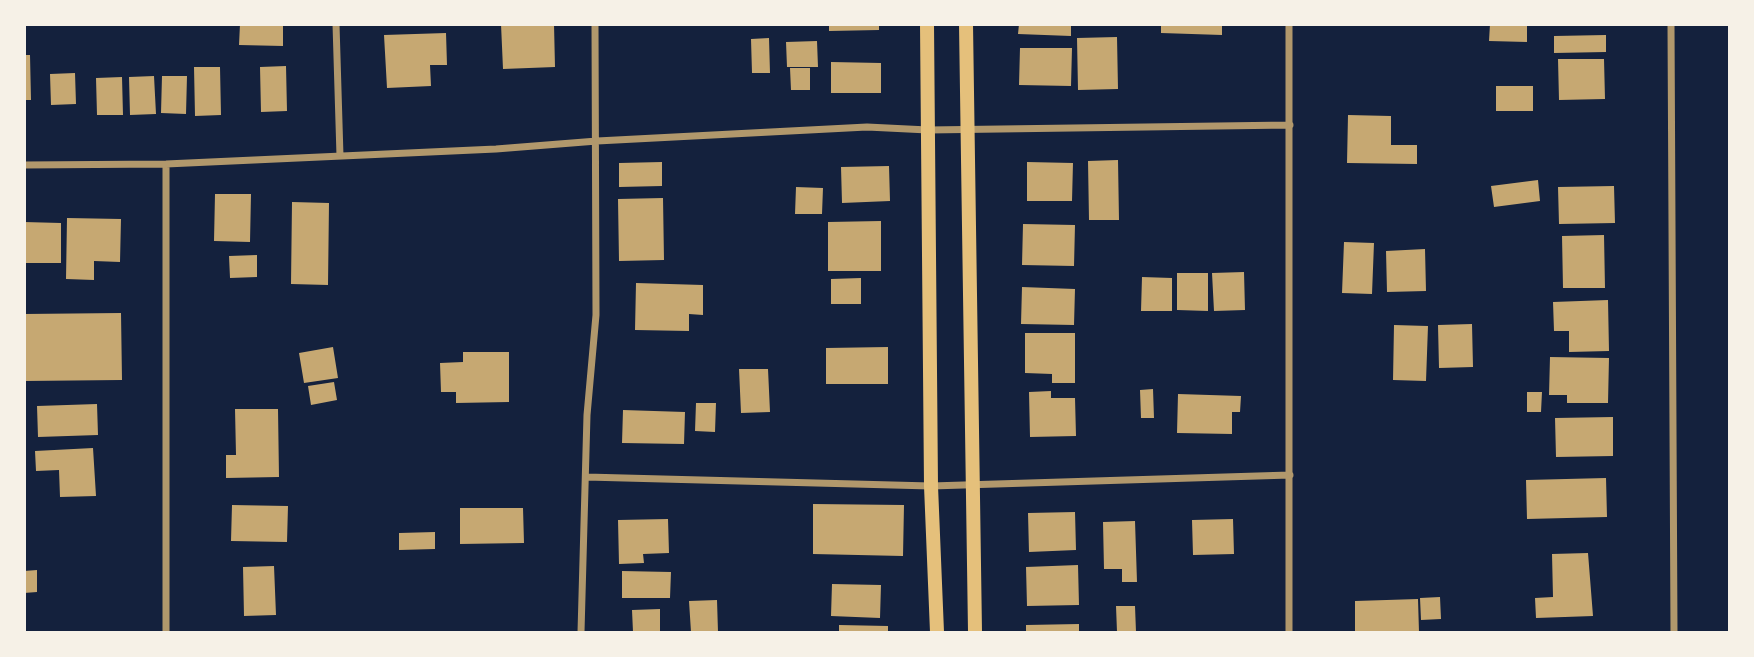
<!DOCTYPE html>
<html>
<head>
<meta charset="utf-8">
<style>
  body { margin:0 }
  #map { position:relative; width:1754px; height:657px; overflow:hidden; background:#14213d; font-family:Mulish,sans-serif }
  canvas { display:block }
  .frame { position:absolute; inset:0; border:26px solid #f6f1e7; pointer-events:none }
</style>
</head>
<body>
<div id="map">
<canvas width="1754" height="657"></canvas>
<div class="frame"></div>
</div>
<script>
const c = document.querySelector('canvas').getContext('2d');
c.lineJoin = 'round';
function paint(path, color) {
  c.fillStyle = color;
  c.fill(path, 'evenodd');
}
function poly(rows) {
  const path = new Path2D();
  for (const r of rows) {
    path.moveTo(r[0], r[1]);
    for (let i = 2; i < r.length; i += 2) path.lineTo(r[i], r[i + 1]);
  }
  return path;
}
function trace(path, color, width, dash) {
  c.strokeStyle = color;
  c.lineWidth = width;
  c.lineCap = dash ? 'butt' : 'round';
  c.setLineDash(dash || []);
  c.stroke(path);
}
const building = poly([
  [240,24,283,24,283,46,239,45],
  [501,24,554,24,555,67,503,69],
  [829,24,879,24,879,30,829,31],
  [1019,24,1071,24,1071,36,1018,34],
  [1161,24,1222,24,1222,35,1161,33],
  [1490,24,1527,24,1527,42,1489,41],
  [446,33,447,65,430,65,431,86,387,88,384,35],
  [1606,35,1606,52,1554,53,1554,36],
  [1117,37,1118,89,1078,90,1077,38],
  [769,38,770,73,752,73,751,39],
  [817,41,818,67,787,67,786,42],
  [1020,48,1072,48,1071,86,1019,85],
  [24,55,30,55,31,100,24,100],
  [1558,59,1604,59,1605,99,1559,100],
  [831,62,881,63,881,93,831,93],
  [286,66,287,111,261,112,260,67],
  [194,67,220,67,221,115,195,116],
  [790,68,810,68,810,90,791,90],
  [75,73,76,104,51,105,50,74],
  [154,76,156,114,130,115,129,77],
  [162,76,187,76,186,114,161,113],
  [122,77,123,115,97,115,96,78],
  [1496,86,1533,86,1533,111,1496,111],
  [1348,115,1391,116,1391,145,1417,145,1417,164,1347,163],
  [1118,160,1119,220,1089,220,1088,161],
  [662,162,662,186,619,187,619,163],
  [1027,162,1073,163,1072,201,1027,201],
  [889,166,890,201,842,203,841,167],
  [1538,180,1540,201,1494,207,1491,186],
  [1614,186,1615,223,1559,224,1558,187],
  [796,187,823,188,822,214,795,214],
  [215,194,251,194,250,242,214,241],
  [663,198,664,260,619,261,618,199],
  [292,202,329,203,328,285,291,284],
  [67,218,121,219,120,262,94,261,94,280,66,279],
  [881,221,881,271,828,271,828,222],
  [24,222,61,223,61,263,24,263],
  [1023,224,1075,225,1074,266,1022,265],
  [1604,235,1605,288,1563,288,1562,236],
  [1344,242,1374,243,1372,294,1342,293],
  [1425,249,1426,291,1387,292,1386,251],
  [257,255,257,277,230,278,229,256],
  [1244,272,1245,310,1214,311,1212,273],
  [1177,273,1208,273,1208,311,1177,310],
  [1142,277,1172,278,1172,311,1141,311],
  [861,278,861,304,831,304,831,279],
  [636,283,703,285,703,315,689,314,689,331,635,330],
  [1022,287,1075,289,1074,325,1021,324],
  [1608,300,1609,351,1569,352,1569,331,1554,331,1553,302],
  [121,313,122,380,24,381,24,314],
  [1472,324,1473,367,1439,368,1438,325],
  [1394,325,1428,326,1426,381,1393,380],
  [1025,333,1075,333,1075,383,1052,383,1052,374,1025,373],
  [333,347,338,378,304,383,299,353],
  [888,347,888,384,826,384,826,348],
  [463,352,509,352,509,402,456,403,456,392,441,392,440,363,463,362],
  [1550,357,1609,358,1608,403,1567,403,1567,395,1549,395],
  [739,369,768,369,770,412,741,413],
  [334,382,337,400,311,405,308,386],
  [1153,389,1154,418,1141,418,1140,390],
  [1051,391,1051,398,1075,398,1076,436,1030,437,1029,392],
  [1527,392,1542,392,1541,412,1527,412],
  [1178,394,1241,396,1240,412,1232,412,1232,434,1177,433],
  [696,403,716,403,715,432,695,431],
  [97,404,98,435,38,437,37,406],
  [235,409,278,409,279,477,226,478,226,455,236,455],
  [623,410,685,412,684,444,622,443],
  [1613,417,1613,456,1556,457,1555,418],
  [93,448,96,496,60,497,59,470,36,471,35,451],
  [1606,478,1607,517,1527,519,1526,480],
  [813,504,904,505,903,556,813,554],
  [232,505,288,506,287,542,231,541],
  [460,508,523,508,524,543,460,544],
  [1075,512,1076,550,1029,552,1028,513],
  [668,519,669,553,643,554,644,563,619,564,618,520],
  [1233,519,1234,554,1193,555,1192,520],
  [1135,521,1137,582,1122,582,1122,569,1104,569,1103,522],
  [435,532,435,549,399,550,399,533],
  [1588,553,1593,616,1536,618,1535,598,1553,597,1552,554],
  [1078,565,1079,605,1027,606,1026,567],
  [274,566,276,615,244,616,243,567],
  [37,570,37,592,24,593,24,571],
  [622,571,671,572,670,598,622,598],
  [832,584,881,585,880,618,831,616],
  [1440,597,1441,619,1421,620,1420,598],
  [1418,599,1419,632,1355,632,1355,601],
  [717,600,718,632,691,632,689,601],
  [1116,606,1135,606,1136,632,1117,632],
  [660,609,660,632,633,632,632,610],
  [1079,624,1079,632,1026,632,1026,625],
  [839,625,888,626,888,632,839,632]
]);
const minor = poly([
  [336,24,340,156],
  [1289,24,1289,632],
  [1671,24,1674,632],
  [166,164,166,632],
  [24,165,166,164,496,149,597,141,867,127,928,130,1290,125],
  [586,477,931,486,1290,475],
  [581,632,587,415,596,315,595,24]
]);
const secondary = poly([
  [927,24,931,486,937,632],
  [966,24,975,632]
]);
paint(building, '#c6a872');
trace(minor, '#b1986c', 7);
trace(secondary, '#e5c07b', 14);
</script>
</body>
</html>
